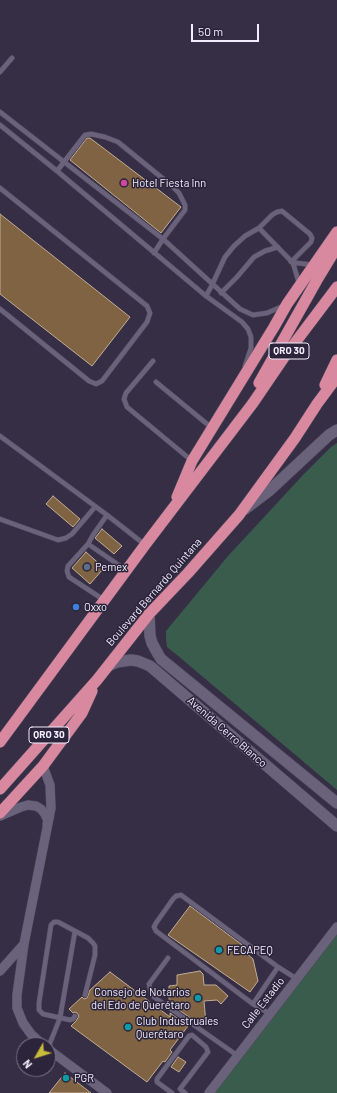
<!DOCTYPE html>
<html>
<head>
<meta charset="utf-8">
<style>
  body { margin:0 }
  #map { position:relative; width:337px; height:1093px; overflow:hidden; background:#352e44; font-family:Barlow,sans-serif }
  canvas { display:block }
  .north { position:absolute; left:16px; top:1037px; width:40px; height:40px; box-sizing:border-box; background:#2b243a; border:1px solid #7a7488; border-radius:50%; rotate:231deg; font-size:11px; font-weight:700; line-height:16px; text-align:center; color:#f1edfc }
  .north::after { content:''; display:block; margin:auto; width:14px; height:18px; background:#c8bb3b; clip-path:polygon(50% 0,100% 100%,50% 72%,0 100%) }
  .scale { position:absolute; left:191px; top:24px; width:68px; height:18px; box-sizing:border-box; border:2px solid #f1edfc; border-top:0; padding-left:5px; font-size:12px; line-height:14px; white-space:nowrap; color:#f1edfc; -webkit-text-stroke:3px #2b243a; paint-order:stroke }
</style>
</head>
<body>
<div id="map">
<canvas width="337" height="1093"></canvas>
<div class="north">N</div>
<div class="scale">50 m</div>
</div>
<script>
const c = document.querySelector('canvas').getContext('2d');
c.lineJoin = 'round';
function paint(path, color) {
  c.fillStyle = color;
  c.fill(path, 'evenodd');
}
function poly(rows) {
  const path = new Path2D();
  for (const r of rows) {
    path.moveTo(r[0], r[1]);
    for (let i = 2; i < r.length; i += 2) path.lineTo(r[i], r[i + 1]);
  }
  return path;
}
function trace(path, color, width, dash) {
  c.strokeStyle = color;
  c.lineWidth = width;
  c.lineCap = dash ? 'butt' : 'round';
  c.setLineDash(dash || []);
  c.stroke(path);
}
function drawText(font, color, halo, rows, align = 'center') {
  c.font = font + ' Barlow,sans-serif';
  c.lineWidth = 3;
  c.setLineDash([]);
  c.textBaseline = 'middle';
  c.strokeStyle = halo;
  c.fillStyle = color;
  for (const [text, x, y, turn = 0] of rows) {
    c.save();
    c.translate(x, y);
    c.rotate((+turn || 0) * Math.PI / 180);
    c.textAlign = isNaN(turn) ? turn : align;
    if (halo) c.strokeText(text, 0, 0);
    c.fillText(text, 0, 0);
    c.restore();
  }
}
const green = poly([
  [337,443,337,790,177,655,167,647,166,639,166,631,228,556,303,475,331,447],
  [337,932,337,1093,211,1093]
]);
const building = poly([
  [87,138,90,138,181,207,161,233,70,160,87,138],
  [0,214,130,317,92,366,0,294,0,214],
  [53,496,80,519,73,527,46,504,53,496],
  [102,529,122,546,114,554,95,538,102,529],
  [86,552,104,568,90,584,72,568,86,552],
  [190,906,249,950,246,953,253,959,258,981,250,992,168,935,190,906],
  [200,971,203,974,204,985,216,985,228,996,221,1004,217,1000,204,1001,206,1023,199,1024,169,1003,169,986,177,985,177,975,200,971],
  [110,972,170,1017,170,1013,188,1026,170,1050,172,1052,165,1062,163,1061,147,1082,71,1026,76,1021,79,1016,77,1013,75,1012,73,1013,69,1009,82,997,84,999,87,998,90,990,110,972],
  [178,1057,186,1062,179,1072,171,1067,178,1057],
  [65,1073,91,1093,49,1093,65,1073]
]);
const service = poly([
  [0,72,12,58],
  [0,112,163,239,240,309,253,315,267,313,283,306],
  [0,125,57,171,206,296,242,322,248,329,251,337,251,348,245,366],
  [57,171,85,135,91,134,105,137,118,142,172,186,179,193,185,205,185,210,163,239,154,253],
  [0,188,147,306,150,313,147,322,102,381,96,384,89,381,0,309],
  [259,228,293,263,299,283],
  [293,263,297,263,313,265],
  [221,293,237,277,254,257,265,251,278,247],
  [206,296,212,285,225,257,234,246,245,236,259,228,272,215,277,212,282,211,310,234,312,238,311,242,291,262],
  [153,361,126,393,124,399,127,407,191,460],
  [156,382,212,428],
  [0,436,107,515],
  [0,519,58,540,66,538,72,534,95,507],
  [88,544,68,566,67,571,69,577,104,600],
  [126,570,88,544,93,535,107,515,144,544],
  [168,958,149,984,150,989,154,997,238,1056],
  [253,1004,278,967],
  [270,1014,253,1004,156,931,154,927,156,923,173,899,176,896,181,895,278,967,297,979],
  [75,1016,73,1019,70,1020,43,1014,39,1010,39,1003,51,925,54,922,58,922,75,931,88,938,93,943,95,946,95,955,85,995],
  [48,1048,60,1018,75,931],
  [172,1093,157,1082,157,1079,189,1036,192,1035,206,1047,208,1052,180,1089,185,1093]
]);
const minor = poly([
  [43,766,50,785,51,808,24,944,17,995,17,1008,23,1023,31,1034,43,1045],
  [0,816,21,807,28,805,36,806,41,809,45,814,48,821,47,824],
  [0,971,24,944],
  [48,1049,107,1093],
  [209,1093,337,927]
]);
const tertiary = poly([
  [245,509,270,490,329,435,337,430]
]);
const secondary = poly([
  [149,614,150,636,152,643,158,654,161,659,337,803],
  [108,666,117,662,131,660,138,661,150,666,337,826]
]);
const trunk = poly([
  [259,383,317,280,337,247],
  [325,385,337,360],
  [177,497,192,461,274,327,287,304,337,232],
  [0,742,145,545,253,403,285,356,337,287],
  [0,789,97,680,149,614,188,573,239,515,295,438,317,404,337,377],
  [0,813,43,766,82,713,92,691]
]);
const markers = [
  [124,183,4,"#d1479c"],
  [87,567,4,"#5c6f8a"],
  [76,607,4,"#3f7fe0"],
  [219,950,4,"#0f9aa8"],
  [198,998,4,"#0f9aa8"],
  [128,1027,4,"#0f9aa8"],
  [66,1078,4,"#0f9aa8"]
];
const shields = [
  [289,351,40],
  [49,735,40]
];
const shieldNames = [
  ["QRO 30",289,351],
  ["QRO 30",49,735]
];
const poiNames = [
  ["Hotel Fiesta Inn",132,183],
  ["Pemex",95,567],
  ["Oxxo",84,607],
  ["FECAPEQ",227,950],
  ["Consejo de Notarios",190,992,"right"],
  ["del Edo de Querétaro",190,1005,"right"],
  ["Club Industruales",136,1021],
  ["Querétaro",136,1034],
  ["PGR",74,1078]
];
const streetNames = [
  ["Boulevard Bernardo Quintana",154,592,-49],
  ["Avenida Cerro Blanco",227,732,41],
  ["Calle Estadio",263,1003,-52]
];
paint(green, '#3a5c4d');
paint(building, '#7f6343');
trace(building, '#c2ad96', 1);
trace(service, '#504a5c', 5.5);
trace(minor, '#504a5c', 10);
trace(tertiary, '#504a5c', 12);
trace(secondary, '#504a5c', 12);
trace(trunk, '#504a5c', 12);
trace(service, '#6a627b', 4.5);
trace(minor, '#6a627b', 9);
trace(tertiary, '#6a627b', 11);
trace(secondary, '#6a627b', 11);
trace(trunk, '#d9899f', 11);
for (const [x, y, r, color] of markers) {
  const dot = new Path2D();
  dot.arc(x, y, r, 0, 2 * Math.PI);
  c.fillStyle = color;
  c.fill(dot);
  trace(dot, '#2b243a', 1.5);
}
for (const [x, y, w] of shields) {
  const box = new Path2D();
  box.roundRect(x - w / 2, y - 8, w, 16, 3);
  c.fillStyle = '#2b243a';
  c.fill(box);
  trace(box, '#f1edfc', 1);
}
drawText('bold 10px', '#f1edfc', null, shieldNames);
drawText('11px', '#f1edfc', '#2b243a', poiNames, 'left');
drawText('11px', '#f1edfc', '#2b243a', streetNames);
</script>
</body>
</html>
